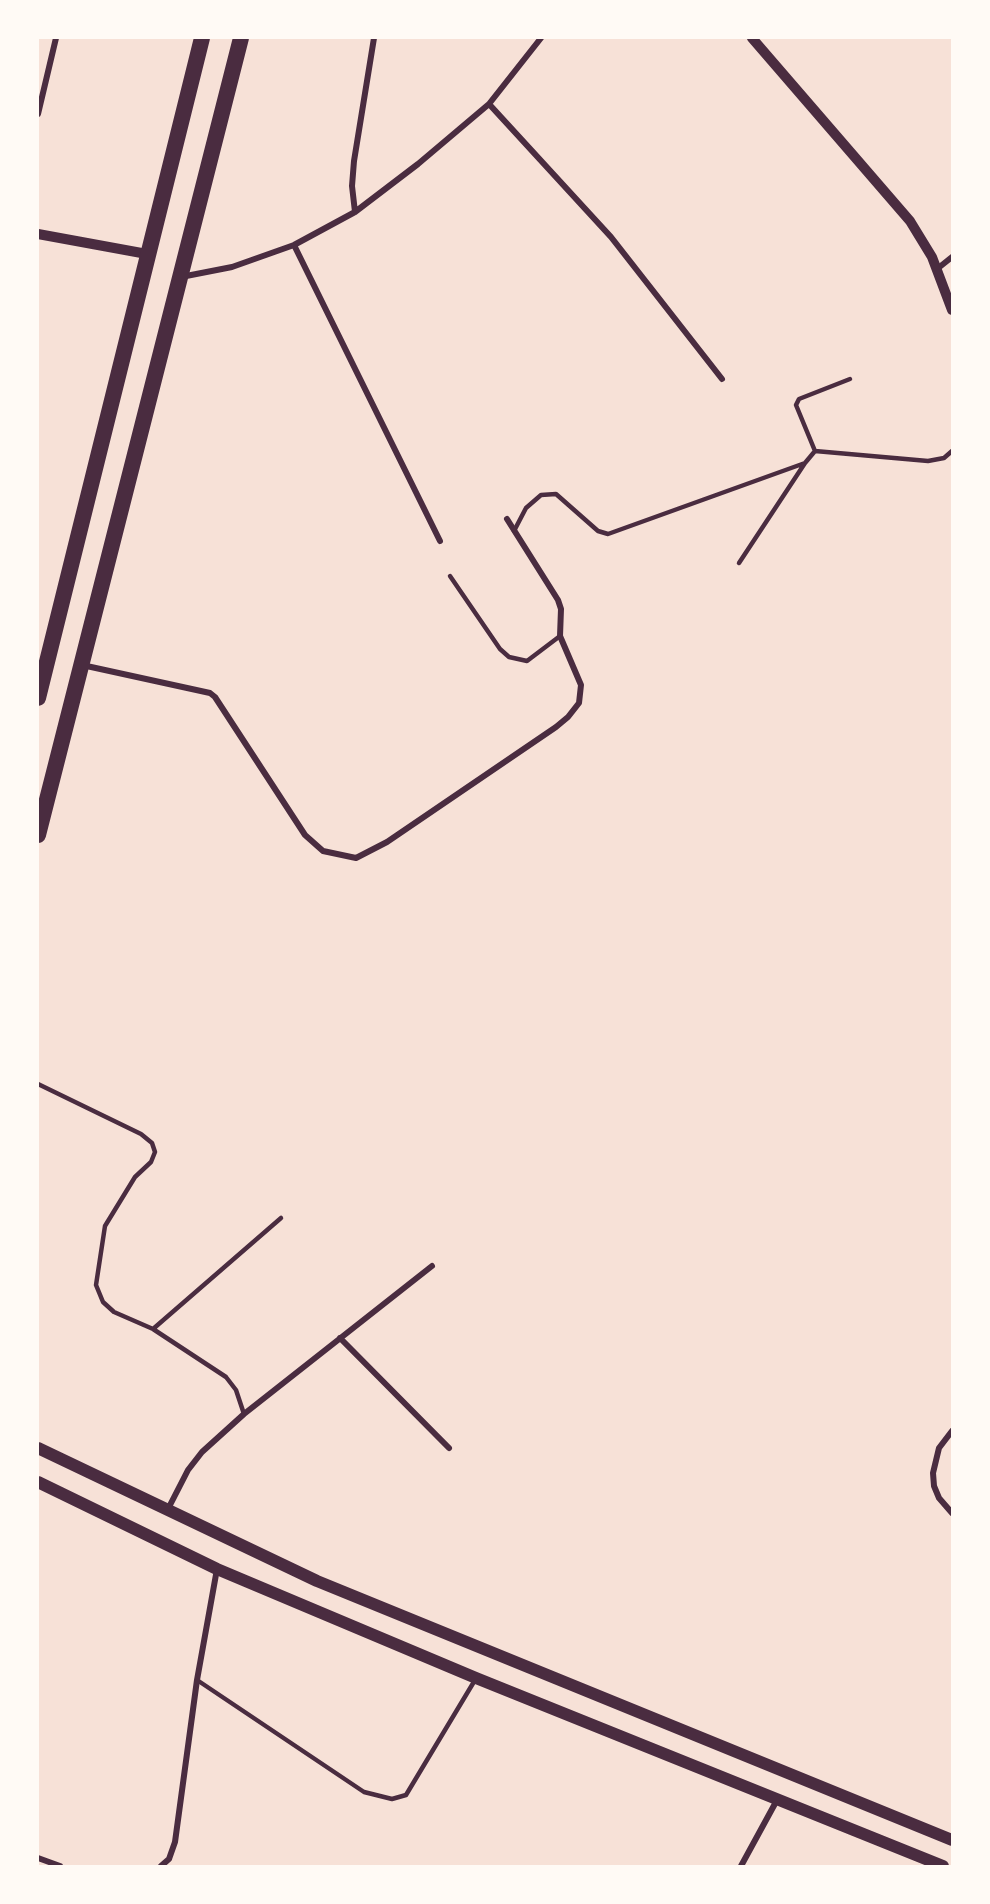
<!DOCTYPE html>
<html>
<head>
<meta charset="utf-8">
<style>
  body { margin:0 }
  #map { position:relative; width:990px; height:1904px; overflow:hidden; background:#f7e1d7; font-family:"Work Sans",sans-serif }
  canvas { display:block }
  .frame { position:absolute; inset:0; border:39px solid #fffaf5; pointer-events:none }
</style>
</head>
<body>
<div id="map">
<canvas width="990" height="1904"></canvas>
<div class="frame"></div>
</div>
<script>
const c = document.querySelector('canvas').getContext('2d');
c.lineJoin = 'round';
function poly(rows) {
  const path = new Path2D();
  for (const r of rows) {
    path.moveTo(r[0], r[1]);
    for (let i = 2; i < r.length; i += 2) path.lineTo(r[i], r[i + 1]);
  }
  return path;
}
function trace(path, color, width, dash) {
  c.strokeStyle = color;
  c.lineWidth = width;
  c.lineCap = dash ? 'butt' : 'round';
  c.setLineDash(dash || []);
  c.stroke(path);
}
const service = poly([
  [815,451,796,405,799,399,850,379],
  [514,531,526,508,541,495,556,494,598,531,608,534,805,463],
  [739,563,805,463,815,451,928,461,944,458,952,451],
  [450,576,500,649,509,657,527,661,560,636],
  [38,1084,141,1134,152,1143,155,1152,151,1162,135,1177,105,1226,96,1285,103,1302,114,1312,153,1329,226,1377,236,1390,244,1414],
  [153,1329,281,1218],
  [197,1680,364,1792,392,1799,406,1795,475,1680]
]);
const minor = poly([
  [489,104,611,237,722,379],
  [38,114,56,38],
  [355,212,352,186,354,161,374,38],
  [294,245,440,541],
  [937,269,952,257],
  [181,277,232,267,294,245,355,212,418,164,489,104,541,38],
  [82,665,210,693,215,697,305,835,323,851,356,858,387,842,556,727,568,717,579,703,581,685,560,636,561,609,558,600,507,519],
  [340,1338,449,1448],
  [952,1431,939,1448,933,1473,934,1486,939,1498,952,1513],
  [168,1509,188,1470,202,1452,244,1414,432,1266],
  [38,1858,60,1866],
  [161,1866,169,1859,175,1842,197,1680,217,1569],
  [741,1866,777,1800]
]);
const tertiary = poly([
  [752,38,910,221,932,257,952,310],
  [38,234,147,254]
]);
const secondary = poly([
  [38,1448,317,1581,952,1840],
  [38,1482,217,1569,476,1678,943,1866]
]);
const trunk = poly([
  [38,698,202,38],
  [38,835,241,38]
]);
trace(service, '#4a2c40', 4.5);
trace(minor, '#4a2c40', 6);
trace(tertiary, '#4a2c40', 10);
trace(secondary, '#4a2c40', 12);
trace(trunk, '#4a2c40', 16);
</script>
</body>
</html>
